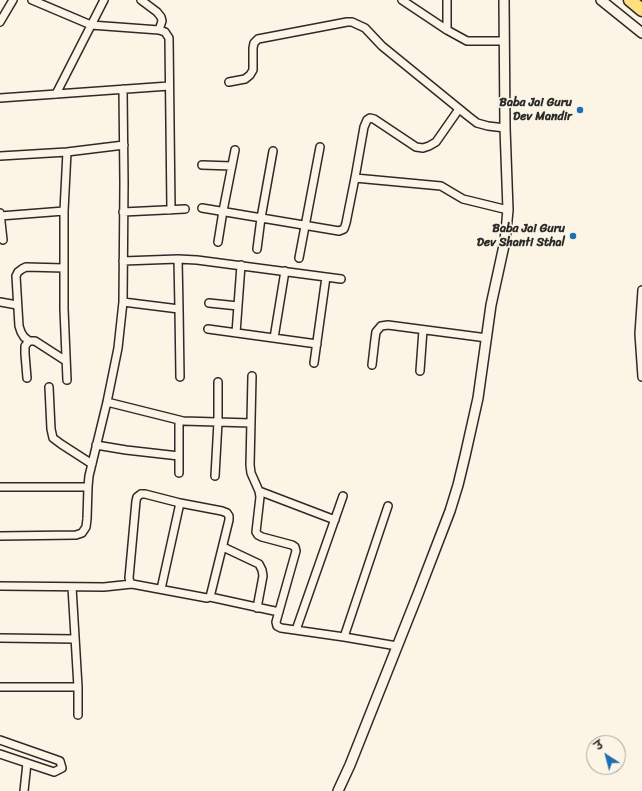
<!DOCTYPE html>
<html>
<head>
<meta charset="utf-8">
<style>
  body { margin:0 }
  #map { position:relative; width:642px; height:791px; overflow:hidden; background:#fcf5e5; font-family:Sriracha,"Playpen Sans Deva",sans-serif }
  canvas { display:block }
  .north { position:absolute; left:586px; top:735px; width:40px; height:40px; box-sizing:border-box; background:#fcf5e5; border:1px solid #a8a49b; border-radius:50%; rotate:324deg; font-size:11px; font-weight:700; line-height:16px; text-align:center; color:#2b2b2b }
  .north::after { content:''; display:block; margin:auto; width:14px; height:18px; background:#1f6fb2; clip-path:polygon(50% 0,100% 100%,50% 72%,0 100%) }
</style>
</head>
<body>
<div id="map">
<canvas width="642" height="791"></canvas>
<div class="north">उ</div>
</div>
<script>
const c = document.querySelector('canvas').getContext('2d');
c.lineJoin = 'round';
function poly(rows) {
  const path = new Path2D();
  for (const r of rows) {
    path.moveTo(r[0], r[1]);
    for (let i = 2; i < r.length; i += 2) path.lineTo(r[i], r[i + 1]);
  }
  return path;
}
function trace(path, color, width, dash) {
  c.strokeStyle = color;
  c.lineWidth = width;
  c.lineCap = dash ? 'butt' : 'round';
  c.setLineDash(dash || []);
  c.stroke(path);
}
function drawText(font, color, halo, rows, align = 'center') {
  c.font = font + ' Sriracha,sans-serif';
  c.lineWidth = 3.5;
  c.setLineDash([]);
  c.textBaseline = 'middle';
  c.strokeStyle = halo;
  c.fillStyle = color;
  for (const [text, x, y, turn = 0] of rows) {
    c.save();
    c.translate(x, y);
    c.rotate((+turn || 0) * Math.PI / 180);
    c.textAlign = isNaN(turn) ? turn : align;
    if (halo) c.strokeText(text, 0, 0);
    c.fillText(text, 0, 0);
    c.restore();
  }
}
const street = poly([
  [32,0,91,25,159,30,165,32,169,38,171,210],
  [141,0,157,12,161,17,162,21,159,30],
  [402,0,447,30,467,41,504,41],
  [447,0,447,30],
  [0,22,13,0],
  [229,82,245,79,250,75,253,70,253,48,254,43,258,39,347,22,352,22,365,28,382,46,468,116,477,123,488,126,505,128],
  [56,94,104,0],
  [0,98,169,86],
  [0,156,67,152],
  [202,165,232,166],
  [355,178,441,186,463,199,508,210],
  [202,208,339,231,344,229,346,223,355,178,364,127,367,120,370,118,374,119,416,147,423,148,429,146,436,142,459,109],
  [64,211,64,309,67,380],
  [123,212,185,209],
  [0,213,3,240],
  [0,216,64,211,67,152,124,145],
  [218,242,223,211,235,150],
  [257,249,261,218,273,151],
  [299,258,320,147],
  [178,259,179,309,180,377],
  [123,261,178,259,197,260,341,279],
  [642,290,639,334,642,377],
  [0,302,17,305],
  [123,302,179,309],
  [209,303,238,306],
  [208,329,317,344],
  [236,333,241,265],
  [274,338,285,271],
  [29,341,24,337,21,332,19,326,16,276,18,272,22,269,26,267,64,268],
  [314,363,326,277],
  [372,365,375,339,376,332,381,326,388,325,487,338],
  [420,371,423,330],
  [252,376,250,465,251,473,259,491,260,497,256,532,258,535,262,537,292,545,295,547,296,551,276,622,277,626,281,628,344,637,397,646],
  [27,378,25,354,25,346,29,341,35,341,66,361],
  [49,387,51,429,53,438,61,444,92,464],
  [107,402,183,421,251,423],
  [96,445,126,450,179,456],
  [179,473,179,420],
  [215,476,218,422,218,382],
  [0,487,88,487],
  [259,491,335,520],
  [141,494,145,494,180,503,222,511,227,513,229,516,229,520,210,597,207,598,132,584,130,582,129,578,136,501,137,497,141,494],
  [0,536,76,535,82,533,86,527,87,519,88,487,89,476,107,402,118,348,123,302,124,183,123,89],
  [223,547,259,564,262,570,263,576,257,608],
  [0,586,104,587,132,584],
  [72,587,78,687,78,715],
  [161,589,180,503],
  [210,597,279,612],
  [296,630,343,496],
  [344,637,388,506],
  [0,638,75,639],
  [0,687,78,687],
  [0,740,60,761,62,768,54,772,0,754],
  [24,791,27,763]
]);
const secondary = poly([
  [601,0,642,33],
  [338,791,350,765,418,594,450,511,458,485,465,456,478,398,491,305,505,241,508,210,505,128,504,0]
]);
const highway = poly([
  [630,0,642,10]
]);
const markers = [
  [580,110,4,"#1f6fb2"],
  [573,236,4,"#1f6fb2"]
];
const poiNames = [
  ["Baba Jai Guru",572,103],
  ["Dev Mandir",572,117],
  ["Baba Jai Guru",565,229],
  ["Dev Shanti Sthal",565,243]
];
trace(street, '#2b2b2b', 10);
trace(secondary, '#2b2b2b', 12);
trace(highway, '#2b2b2b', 15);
trace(street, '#fcf5e5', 7);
trace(secondary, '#fcf5e5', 9);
trace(highway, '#ffdf80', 12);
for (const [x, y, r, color] of markers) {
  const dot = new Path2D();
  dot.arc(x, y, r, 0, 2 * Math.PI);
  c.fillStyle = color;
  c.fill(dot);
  trace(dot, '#fcf5e5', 1.5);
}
drawText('bold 12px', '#2b2b2b', '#fcf5e5', poiNames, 'right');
</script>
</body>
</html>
